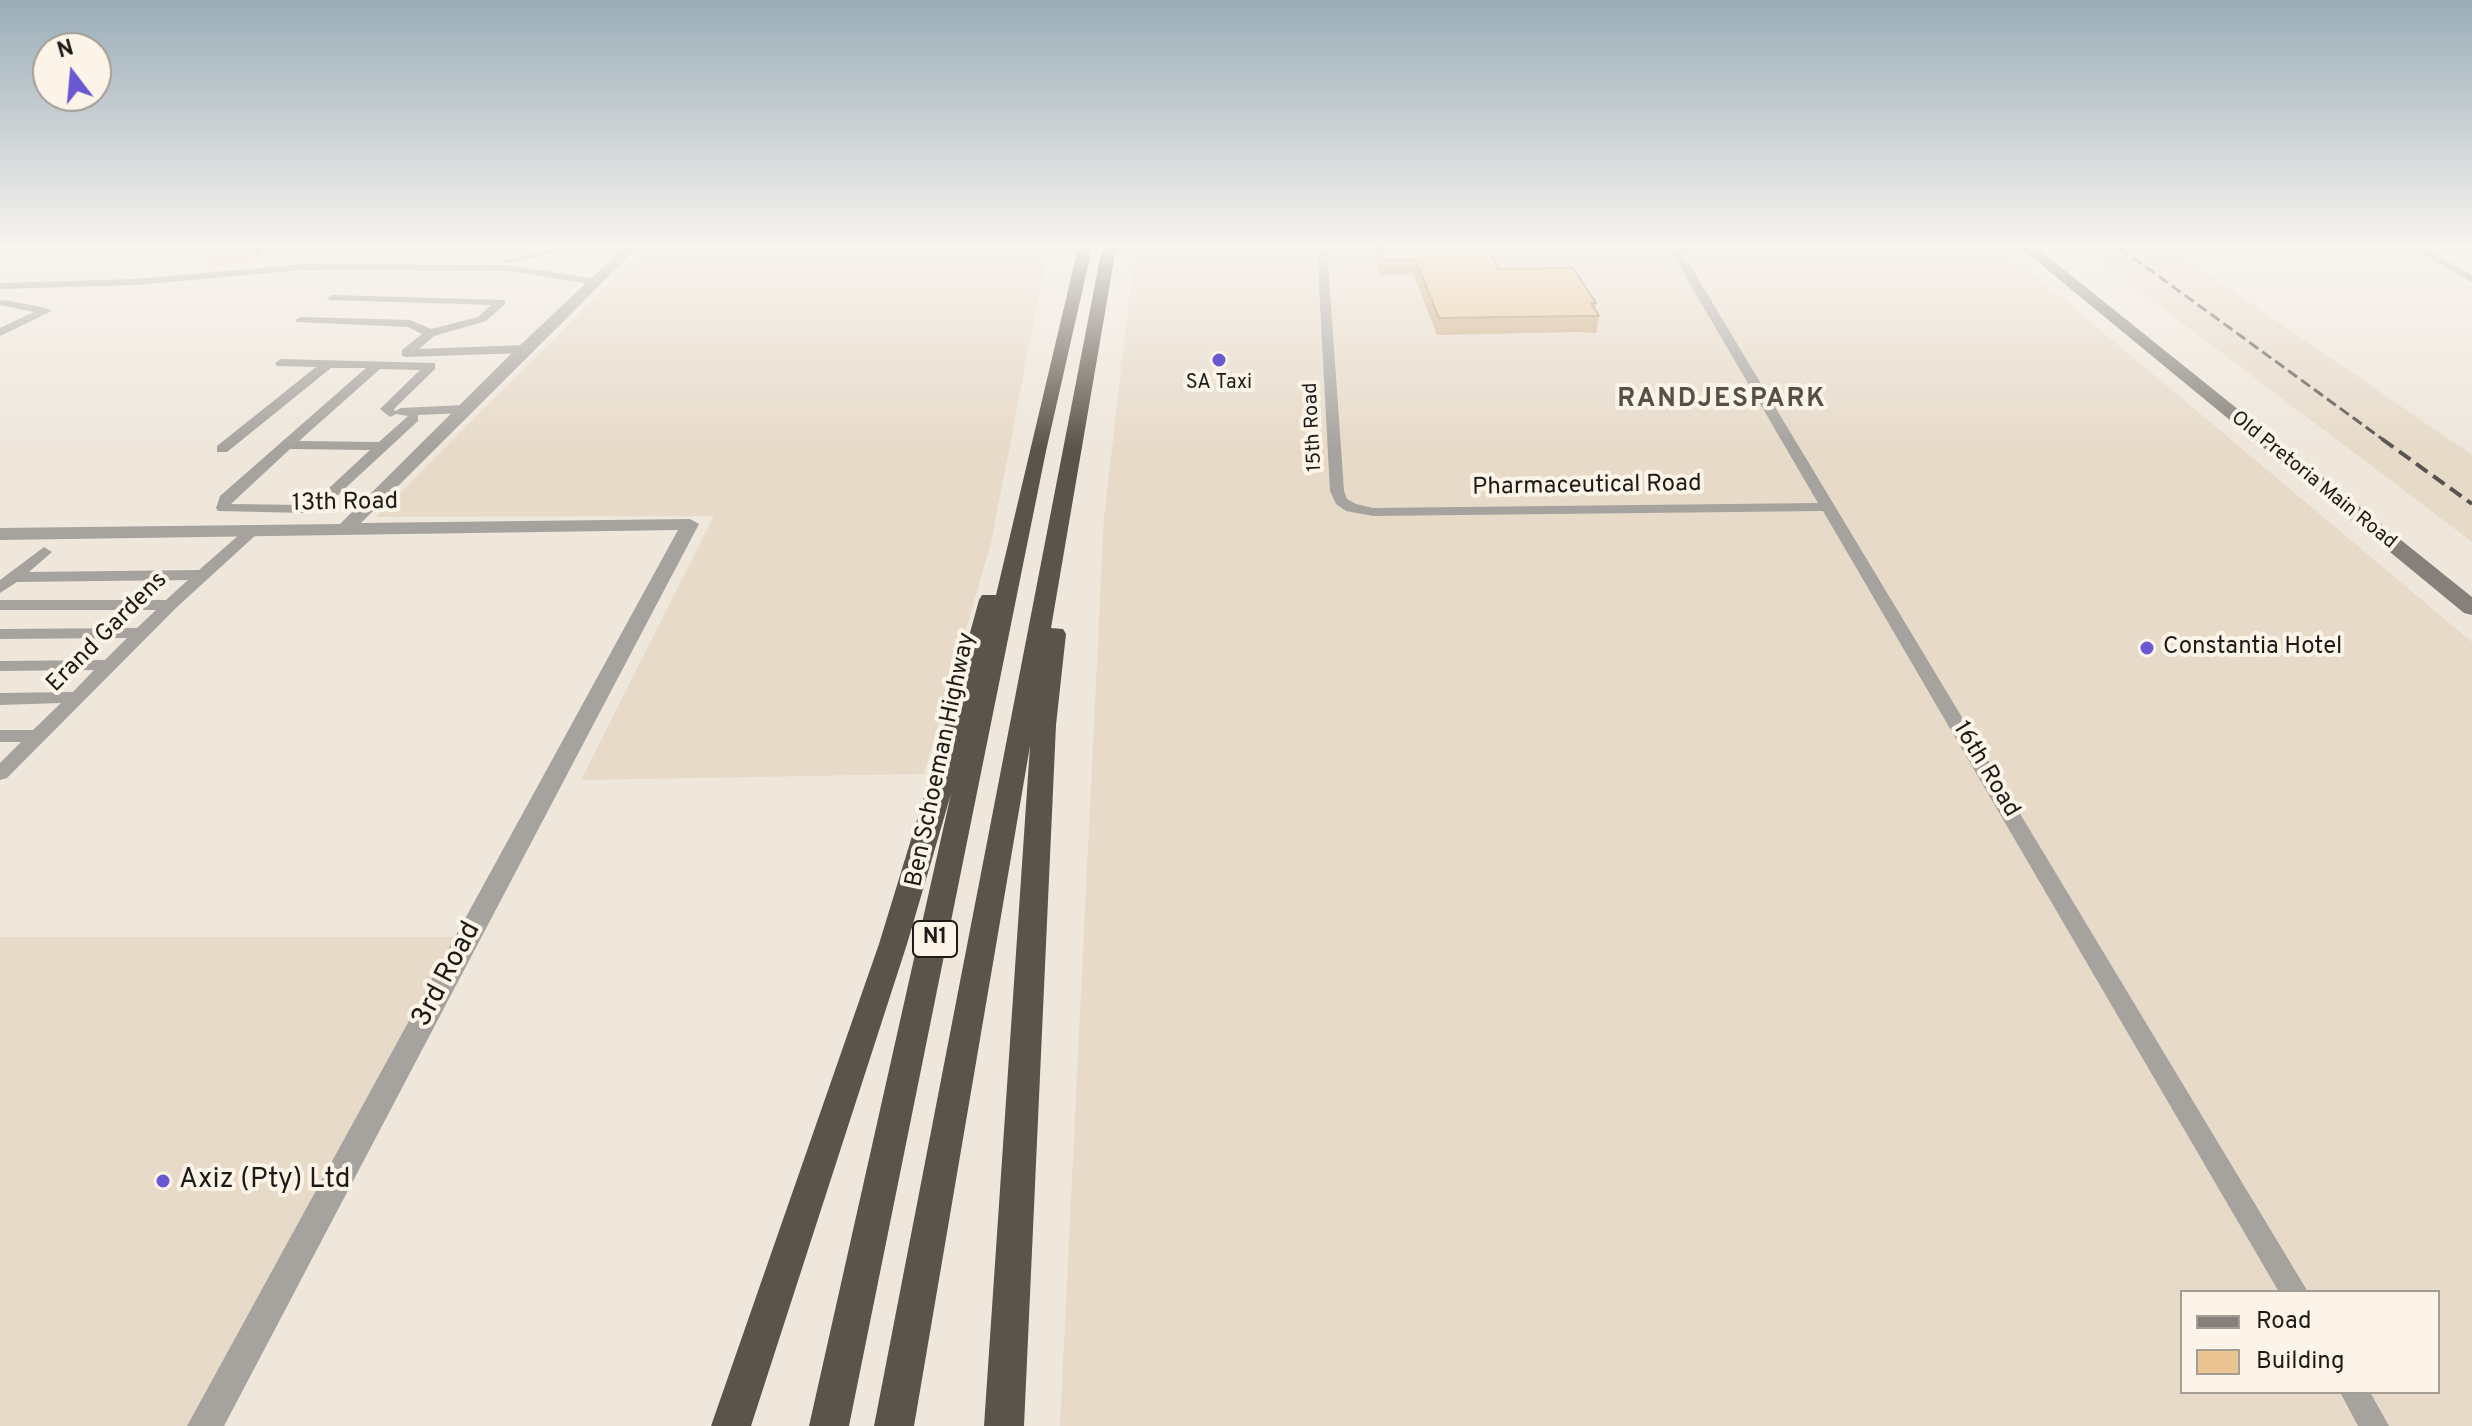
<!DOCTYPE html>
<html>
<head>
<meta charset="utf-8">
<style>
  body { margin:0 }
  #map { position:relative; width:2472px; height:1426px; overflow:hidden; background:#efe7dc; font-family:Overpass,sans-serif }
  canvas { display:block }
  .legend { position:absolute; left:2180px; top:1290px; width:260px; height:104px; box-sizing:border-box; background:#fcf4e9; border:2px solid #a39d95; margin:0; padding:10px 14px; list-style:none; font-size:24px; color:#1d1a17 }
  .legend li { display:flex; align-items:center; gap:16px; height:40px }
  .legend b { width:40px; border:2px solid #a39d95 }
  .north { position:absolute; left:32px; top:32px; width:80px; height:80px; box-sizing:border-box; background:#fcf4e9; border:2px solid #a39d95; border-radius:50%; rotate:344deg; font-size:22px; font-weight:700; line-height:32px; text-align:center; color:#1d1a17 }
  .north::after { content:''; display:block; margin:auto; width:28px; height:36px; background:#6958d2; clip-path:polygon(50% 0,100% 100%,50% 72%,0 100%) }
</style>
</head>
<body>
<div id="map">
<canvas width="2472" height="1426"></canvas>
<ul class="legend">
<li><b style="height:10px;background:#85817a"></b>Road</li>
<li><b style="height:22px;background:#eac592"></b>Building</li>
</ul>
<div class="north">N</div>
</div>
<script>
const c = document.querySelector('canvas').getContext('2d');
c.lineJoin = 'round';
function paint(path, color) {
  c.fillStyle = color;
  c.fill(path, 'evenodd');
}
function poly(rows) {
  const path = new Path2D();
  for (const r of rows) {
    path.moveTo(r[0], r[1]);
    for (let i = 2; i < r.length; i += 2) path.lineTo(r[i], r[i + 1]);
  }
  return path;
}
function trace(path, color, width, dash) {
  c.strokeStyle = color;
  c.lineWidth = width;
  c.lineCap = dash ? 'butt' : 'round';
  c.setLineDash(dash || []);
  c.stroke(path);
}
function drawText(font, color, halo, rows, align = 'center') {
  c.font = font + ' Overpass,sans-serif';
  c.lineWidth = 8;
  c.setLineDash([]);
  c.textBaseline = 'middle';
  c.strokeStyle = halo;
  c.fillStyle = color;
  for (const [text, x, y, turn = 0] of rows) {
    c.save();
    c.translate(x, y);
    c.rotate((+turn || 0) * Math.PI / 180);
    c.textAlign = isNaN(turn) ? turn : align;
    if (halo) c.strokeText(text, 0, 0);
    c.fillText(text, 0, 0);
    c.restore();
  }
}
const built = poly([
  [644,248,1048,248,991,543,924,774,581,780,714,516,376,517],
  [1135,248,2003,248,2472,642,2472,1426,1060,1426,1104,517],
  [2182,1292,2438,1292,2438,1392,2182,1392],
  [2083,248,2170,248,2472,455,2472,542],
  [0,937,472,937,211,1426,0,1426]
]);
const green = poly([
  [214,248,301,248,298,258,206,267]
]);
const stream = poly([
  [257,254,260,248]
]);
const minor = poly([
  [555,248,576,248,506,264,501,261,555,248],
  [1317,248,1327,248,1344,491,1347,499,1356,504,1373,508,1818,503,1669,248,2034,248,2034,252,2030,253,1683,254,2308,1292,2279,1292,1823,511,1373,516,1346,511,1336,504,1330,491,1317,248],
  [2411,248,2424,248,2472,275,2472,282,2411,248],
  [304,264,508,265,596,279,602,282,596,285,508,271,304,270,136,285,0,289,0,283,136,279,304,264],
  [333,295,505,300,505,304,486,321,434,336,419,349,524,345,530,349,524,353,406,357,402,356,402,350,422,334,408,327,297,322,295,320,301,317,410,320,431,329,478,317,491,305,329,300,327,298,333,295],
  [4,300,46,308,52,311,0,336,0,328,34,312,0,305,0,301,4,300],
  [281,359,435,363,435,369,394,409,395,411,401,408,464,405,471,409,464,413,418,415,418,421,325,507,306,513,218,511,216,508,220,496,366,368,331,368,227,452,217,452,217,446,316,367,277,366,275,363,281,359],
  [380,369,420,370,380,409,390,417,396,414,408,416,379,442,299,441,380,369],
  [290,449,370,450,315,501,304,505,231,504,290,449],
  [253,525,258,527,258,533,176,608,7,778,0,780,0,763,21,742,0,742,0,730,33,730,61,703,0,705,0,693,73,692,94,670,0,671,0,661,105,660,127,638,0,639,0,629,137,628,156,610,0,610,0,600,166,600,188,580,17,582,0,593,0,580,44,547,52,552,29,572,199,570,248,527,253,525],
  [2340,1392,2370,1392,2389,1426,2358,1426,2340,1392]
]);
const tertiary = poly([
  [623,248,637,248,361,523,690,519,699,524,224,1426,187,1426,678,530,0,540,0,528,340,524,513,352,623,248]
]);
const secondary = poly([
  [2021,248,2037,248,2472,597,2472,615,2464,613,2021,248]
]);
const motorway = poly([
  [1078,248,1092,248,1046,451,849,1426,809,1426,951,794,907,944,751,1426,711,1426,879,944,932,771,979,600,982,595,996,595,1078,248],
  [1102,248,1116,248,1051,628,1063,629,1066,634,1056,725,1024,1426,984,1426,1030,746,914,1426,874,1426,1102,248]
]);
const railFar1 = poly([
  [2120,248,2385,441]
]);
const rail = poly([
  [2382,439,2472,504]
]);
const wall = poly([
  [1373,248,1489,248,1498,269,1596,303,1595,309,1599,316,1596,333,1577,332,1437,335,1414,275,1379,275]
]);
const building = poly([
  [1377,248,1489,248,1498,269,1573,268,1596,303,1591,303,1599,316,1580,316,1439,318,1415,259,1380,259,1377,248]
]);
const markers = [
  [1219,360,8,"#6958d2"],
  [2147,648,8,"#6958d2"],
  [163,1181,8,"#6958d2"]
];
const farPoinames = [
  ["SA Taxi",1219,384]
];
const farStreetnames = [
  ["15th Road",1314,427,-93],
  ["Old Pretoria Main Road",2313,481,39]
];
const shields = [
  [935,939,44]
];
const shieldNames = [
  ["N1",935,939]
];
const streetNames = [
  ["Pharmaceutical Road",1587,487,-1],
  ["13th Road",345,504,-1],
  ["Erand Gardens",108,633,-45],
  ["Ben Schoeman Highway",942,760,-78],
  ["16th Road",1985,770,59]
];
const poiNames = [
  ["Constantia Hotel",2163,648]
];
const farDistrictnames = [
  ["RANDJESPARK",1722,401]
];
const nearStreetnames = [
  ["3rd Road",448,975,-62]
];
const nearPoinames = [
  ["Axiz (Pty) Ltd",179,1181]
];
paint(built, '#e7dac9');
paint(green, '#efd7b6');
trace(stream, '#937956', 3);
paint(minor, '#a6a29e');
paint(tertiary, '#a6a29e');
paint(secondary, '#85817a');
paint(motorway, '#5b544b');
trace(railFar1, '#58534e', 3, [11, 5]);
trace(rail, '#58534e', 4, [14, 7]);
paint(wall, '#c9a97e');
paint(building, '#eac592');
trace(building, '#a48a66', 2);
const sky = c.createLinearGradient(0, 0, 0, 448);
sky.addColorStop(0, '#9aadb8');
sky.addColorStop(0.55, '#f8f4ef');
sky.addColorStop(1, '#f8f4ef00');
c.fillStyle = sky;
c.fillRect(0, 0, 2472, 448);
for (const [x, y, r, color] of markers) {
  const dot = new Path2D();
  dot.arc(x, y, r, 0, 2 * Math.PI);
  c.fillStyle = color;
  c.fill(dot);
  trace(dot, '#fcf4e9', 3);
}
drawText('20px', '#1d1a17', '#fcf4e9', farPoinames);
drawText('20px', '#1d1a17', '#fcf4e9', farStreetnames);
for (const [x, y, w] of shields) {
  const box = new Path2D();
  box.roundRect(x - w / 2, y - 18, w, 36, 6);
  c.fillStyle = '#fcf4e9';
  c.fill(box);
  trace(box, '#1d1a17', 2);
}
drawText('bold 22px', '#1d1a17', null, shieldNames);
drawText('24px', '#1d1a17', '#fcf4e9', streetNames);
drawText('24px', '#1d1a17', '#fcf4e9', poiNames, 'left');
c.letterSpacing = '2px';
drawText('bold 26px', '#575047', '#fcf4e9', farDistrictnames);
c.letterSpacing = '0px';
drawText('28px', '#1d1a17', '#fcf4e9', nearStreetnames);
drawText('28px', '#1d1a17', '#fcf4e9', nearPoinames, 'left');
</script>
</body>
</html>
